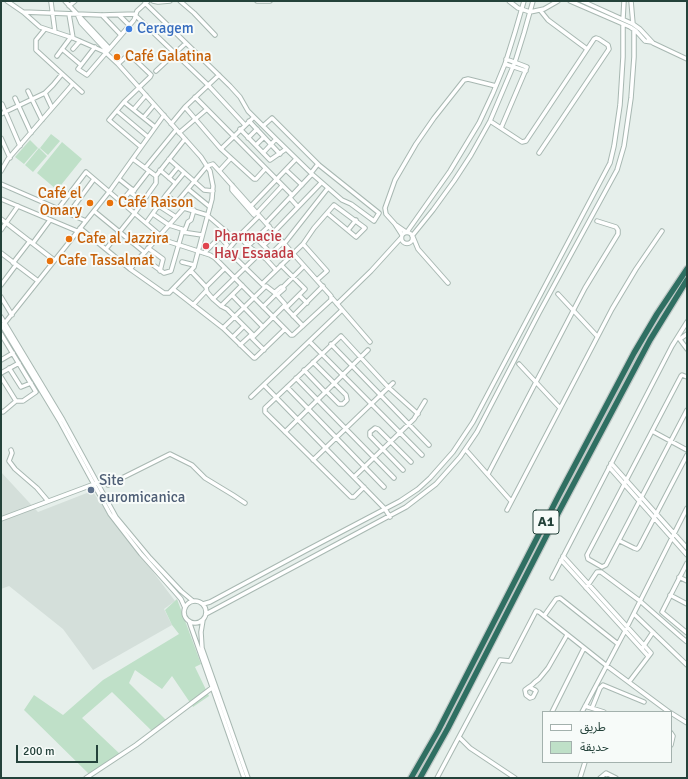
<!DOCTYPE html>
<html>
<head>
<meta charset="utf-8">
<style>
  body { margin:0 }
  #map { position:relative; width:688px; height:779px; overflow:hidden; background:#e6efeb; font-family:Signika,"Noto Sans Arabic",sans-serif }
  canvas { display:block }
  .frame { position:absolute; inset:0; border:2px solid #24423a; pointer-events:none }
  .legend { position:absolute; left:542px; top:711px; width:130px; height:52px; box-sizing:border-box; background:#f7fbf9; border:1px solid #a3b1ad; margin:0; padding:5px 7px; list-style:none; font-size:12px; color:#24423a }
  .legend li { display:flex; align-items:center; gap:8px; height:20px }
  .legend b { width:20px; border:1px solid #a3b1ad }
  .scale { position:absolute; left:16px; top:745px; width:82px; height:18px; box-sizing:border-box; border:2px solid #24423a; border-top:0; padding-left:5px; font-size:12px; line-height:14px; white-space:nowrap; color:#24423a; -webkit-text-stroke:3px #f7fbf9; paint-order:stroke }
</style>
</head>
<body>
<div id="map">
<canvas width="688" height="779"></canvas>
<div class="frame"></div>
<ul class="legend">
<li><b style="height:5px;background:#fff"></b>طريق</li>
<li><b style="height:11px;background:#bfe0c8"></b>حديقة</li>
</ul>
<div class="scale">200 m</div>
</div>
<script>
const c = document.querySelector('canvas').getContext('2d');
c.lineJoin = 'round';
function paint(path, color) {
  c.fillStyle = color;
  c.fill(path, 'evenodd');
}
function poly(rows) {
  const path = new Path2D();
  for (const r of rows) {
    if (r.length === 3) {
      path.moveTo(r[0] + r[2], r[1]);
      path.arc(r[0], r[1], r[2], 0, 2 * Math.PI);
      continue;
    }
    path.moveTo(r[0], r[1]);
    for (let i = 2; i < r.length; i += 2) path.lineTo(r[i], r[i + 1]);
  }
  return path;
}
function trace(path, color, width, dash) {
  c.strokeStyle = color;
  c.lineWidth = width;
  c.lineCap = dash ? 'butt' : 'round';
  c.setLineDash(dash || []);
  c.stroke(path);
}
function drawText(font, color, halo, rows, align = 'center') {
  c.font = font + ' Signika,sans-serif';
  c.lineWidth = 4;
  c.setLineDash([]);
  c.textBaseline = 'middle';
  c.strokeStyle = halo;
  c.fillStyle = color;
  for (const [text, x, y, turn = 0] of rows) {
    c.save();
    c.translate(x, y);
    c.rotate((+turn || 0) * Math.PI / 180);
    c.textAlign = isNaN(turn) ? turn : align;
    if (halo) c.strokeText(text, 0, 0);
    c.fillText(text, 0, 0);
    c.restore();
  }
}
const built = poly([
  [1,472,38,512,92,491,175,601,164,609,172,625,93,670,63,629,9,586,1,589]
]);
const green = poly([
  [51,134,60,141,48,155,40,148],
  [30,140,38,148,24,164,15,157],
  [62,142,82,159,57,190,37,173],
  [39,148,47,156,33,172,25,165],
  [177,599,201,664,195,667,209,696,193,707,172,676,162,689,135,670,129,683,169,723,154,733,112,692,82,718,121,755,91,776,24,710,34,695,63,715,103,680,179,634,172,625,165,610]
]);
const minor = poly([
  [7,1,23,12,40,27,73,38,105,52,118,64,201,157,210,171,213,186,212,199,194,267,169,293,164,293,130,269,80,228],
  [65,1,109,48],
  [153,1,158,2,170,1],
  [180,1,194,13,215,35],
  [257,1,270,1],
  [509,1,518,8,530,12,544,9,558,1],
  [570,1,630,27,636,31,645,41,652,42],
  [582,1,633,24,640,29,653,43,687,59],
  [631,1,633,24],
  [51,2,55,32],
  [145,3,230,86,240,97,248,111,276,139,312,174,342,200,351,204,374,221,379,213,319,165,272,118,263,126],
  [69,6,75,1],
  [540,10,548,20,587,49],
  [23,12,102,15,136,14],
  [69,14,73,38],
  [102,15,121,35],
  [119,15,129,25],
  [78,16,81,23,107,51],
  [136,16,208,85,245,125],
  [623,19,624,1],
  [45,29,36,40,36,50,82,92],
  [95,47,78,69,87,75,134,20,137,11,148,1],
  [62,49,81,65],
  [73,49,80,41],
  [57,56,71,37],
  [118,64,129,54,151,75,150,77,124,102,109,120,141,147],
  [505,64,526,71],
  [156,71,186,43],
  [28,91,42,120],
  [45,93,52,108],
  [195,97,292,195],
  [15,98,31,133],
  [124,102,155,127],
  [2,104,20,146],
  [185,107,221,149,254,179,256,179,265,169],
  [134,109,146,95],
  [117,111,148,137],
  [1,114,45,93,53,85,62,74],
  [144,117,154,105],
  [249,121,280,154],
  [490,121,522,142,526,141,594,39,596,38,599,39,608,45,609,49,539,153],
  [171,124,185,107,219,75],
  [501,128,527,67,506,59],
  [240,129,270,160,286,149],
  [179,133,207,109],
  [1,138,10,158],
  [248,138,257,129],
  [256,145,264,137],
  [221,149,254,117],
  [263,153,276,139],
  [169,159,204,190,213,191],
  [145,168,176,130],
  [160,170,175,183],
  [220,170,231,158],
  [286,170,302,185],
  [1,171,8,159,73,84],
  [311,173,318,164],
  [156,176,185,139],
  [169,178,178,167],
  [119,179,134,191],
  [1,184,86,221],
  [232,185,232,190,254,215],
  [188,189,210,207],
  [130,192,142,201],
  [132,193,149,171],
  [166,195,184,208,207,215,236,240],
  [290,198,298,207],
  [1,199,77,231],
  [121,202,132,189],
  [159,206,176,217],
  [251,206,296,159],
  [58,209,86,172,167,241,210,255,215,258,291,335,293,335,331,300,331,296,213,164,207,166,177,202],
  [94,211,144,252],
  [69,213,94,179],
  [257,213,282,186],
  [153,214,169,225,185,230],
  [1,219,54,260],
  [146,223,166,195,184,173],
  [266,223,312,174],
  [396,225,406,232],
  [1,230,18,206],
  [348,230,356,220],
  [182,232,202,235],
  [274,232,321,183],
  [407,232,450,171,479,123,493,93,505,64,515,32,524,1],
  [407,238,5.5],
  [402,235,395,224,386,214,385,208,395,180,416,144,434,118,464,80,468,79,496,86],
  [239,236,248,246,266,259,276,270],
  [412,236,433,210,454,181,471,155,490,121,515,62,524,33,533,1],
  [413,237,418,249,448,283],
  [256,238,267,249],
  [33,243,50,220],
  [284,244,328,188],
  [303,244,327,271,317,280],
  [264,245,276,234],
  [248,246,269,226],
  [148,248,163,259,160,271],
  [225,248,263,285],
  [106,249,134,214,156,183,156,176,133,159],
  [228,250,242,233,259,216],
  [1,253,38,281],
  [204,253,226,231],
  [141,256,164,273,171,271,182,233,185,230,188,222,191,220,194,210],
  [215,258,227,245,220,237],
  [266,259,283,242],
  [182,262,194,265],
  [13,263,30,241],
  [281,265,305,289,286,308],
  [130,269,184,208],
  [191,271,206,287,207,292,213,299,221,306,227,309,254,336],
  [262,284,303,244,314,228,334,205,365,228,356,237,327,213],
  [1,285,16,265],
  [206,287,225,268],
  [173,289,223,328,254,358,255,358,285,329],
  [276,294,277,295,284,289,283,287,304,266],
  [558,294,597,336],
  [232,295,263,327],
  [277,295,285,304,284,306,303,326],
  [299,295,307,303],
  [1,297,12,315],
  [332,298,370,342],
  [213,299,259,254],
  [337,304,371,271,401,238],
  [193,305,206,291],
  [221,306,242,285],
  [263,307,276,294,275,292,281,287,283,287],
  [293,316,323,286],
  [1,317,63,420,116,517,150,558,181,591,193,601],
  [1,324,59,420,110,514,141,554,175,592,181,599,185,608],
  [4,324,109,192,164,115],
  [223,328,266,286,275,293],
  [1,334,36,392,23,401,16,401,3,412,1,411],
  [233,337,244,326],
  [678,337,687,349],
  [680,339,687,334],
  [310,342,422,455],
  [331,344,429,445],
  [240,345,252,334],
  [264,350,252,338,284,306],
  [1,360,13,353],
  [313,362,346,395,347,400,343,404,339,404,326,391],
  [519,364,560,408],
  [9,368,21,387,31,383],
  [304,370,325,392],
  [1,373,19,363],
  [1,377,16,401],
  [687,377,682,375,681,376,587,555,588,559,602,567,606,565,687,410],
  [296,378,394,478],
  [264,385,385,509,390,517],
  [287,387,384,487],
  [251,397,342,310],
  [652,431,687,450],
  [285,432,368,350],
  [11,450,12,453,9,461,15,469,37,488,48,501],
  [466,450,511,501],
  [313,460,393,383],
  [611,463,687,548],
  [609,467,687,555],
  [403,470,370,436,370,432,375,428,378,429,411,462],
  [488,474,585,288,618,234,618,230,616,227,597,221],
  [354,477,414,419,425,401],
  [364,487,354,497,351,497,265,412,265,408,341,336,388,387,418,414],
  [507,510,612,309,636,269,662,231],
  [1,519,97,483,102,482,108,485,170,454,192,465,205,478,233,495,245,503],
  [620,541,634,548,637,549,639,547,687,455],
  [563,556,651,653,629,682],
  [561,560,648,656],
  [687,563,662,612,687,633],
  [679,577,687,581],
  [552,578,672,346,687,322],
  [586,588,597,572,601,572,640,601,681,637,687,642],
  [670,595,687,604],
  [195,612,11],
  [203,604,210,602,305,551,400,501,418,489,430,478,453,452,473,422,610,163,614,146,620,105,623,57,623,24],
  [206,614,406,507,436,484,460,457,477,432,539,313,617,170,624,146,631,98,634,57,634,30],
  [634,614,687,665],
  [544,616,556,599,560,598,618,644],
  [203,620,201,632,202,648,248,778],
  [189,621,244,778],
  [643,647,653,632],
  [529,687,535,690,536,691,533,697,530,698,526,695,525,690,529,687,532,685,535,682,539,679,548,668,567,635],
  [585,706,604,712],
  [592,708,600,688,603,685,644,702],
  [552,712,584,648],
  [582,712,625,631,687,508],
  [671,713,687,723],
  [671,733,673,736,671,745],
  [459,737,470,748,515,778],
  [86,778,136,745,213,687],
  [437,778,500,660,510,661,536,611,539,612,607,666,669,712],
  [580,778,585,762],
  [600,778,606,773,616,778]
]);
const highway = poly([
  [411,778,438,731,559,495,634,353,657,314,687,269],
  [420,778,448,728,555,519,650,340,687,280]
]);
const markers = [
  [129,29,4,"#3f7fe0"],
  [117,57,4,"#e8710a"],
  [90,203,4,"#e8710a"],
  [110,203,4,"#e8710a"],
  [69,239,4,"#e8710a"],
  [206,246,4,"#e0444e"],
  [50,261,4,"#e8710a"],
  [91,490,4,"#5c6f8a"]
];
const shields = [
  [546,522,26]
];
const shieldNames = [
  ["A1",546,522]
];
const shopNames = [
  ["Ceragem",137,29]
];
const foodNames = [
  ["Café Galatina",125,57],
  ["Café el",82,194,"right"],
  ["Omary",82,211,"right"],
  ["Café Raison",118,203],
  ["Cafe al Jazzira",77,239],
  ["Cafe Tassalmat",58,261]
];
const healthNames = [
  ["Pharmacie",214,237],
  ["Hay Essaada",214,254]
];
const serviceNames = [
  ["Site",99,481],
  ["euromicanica",99,498]
];
paint(built, '#d4dfda');
paint(green, '#bfe0c8');
trace(minor, '#a8b8b2', 5.5);
trace(highway, '#c2cac8', 8);
trace(minor, '#fff', 3.5);
trace(highway, '#2f6f62', 5.5);
for (const [x, y, r, color] of markers) {
  const dot = new Path2D();
  dot.arc(x, y, r, 0, 2 * Math.PI);
  c.fillStyle = color;
  c.fill(dot);
  trace(dot, '#f7fbf9', 1.5);
}
for (const [x, y, w] of shields) {
  const box = new Path2D();
  box.roundRect(x - w / 2, y - 12, w, 24, 3);
  c.fillStyle = '#f7fbf9';
  c.fill(box);
  trace(box, '#24423a', 1);
}
drawText('bold 14px', '#24423a', null, shieldNames);
drawText('15px', '#366cbe', '#f7fbf9', shopNames, 'left');
drawText('15px', '#c56008', '#f7fbf9', foodNames, 'left');
drawText('15px', '#be3a42', '#f7fbf9', healthNames, 'left');
drawText('15px', '#4e5e75', '#f7fbf9', serviceNames, 'left');
</script>
</body>
</html>
